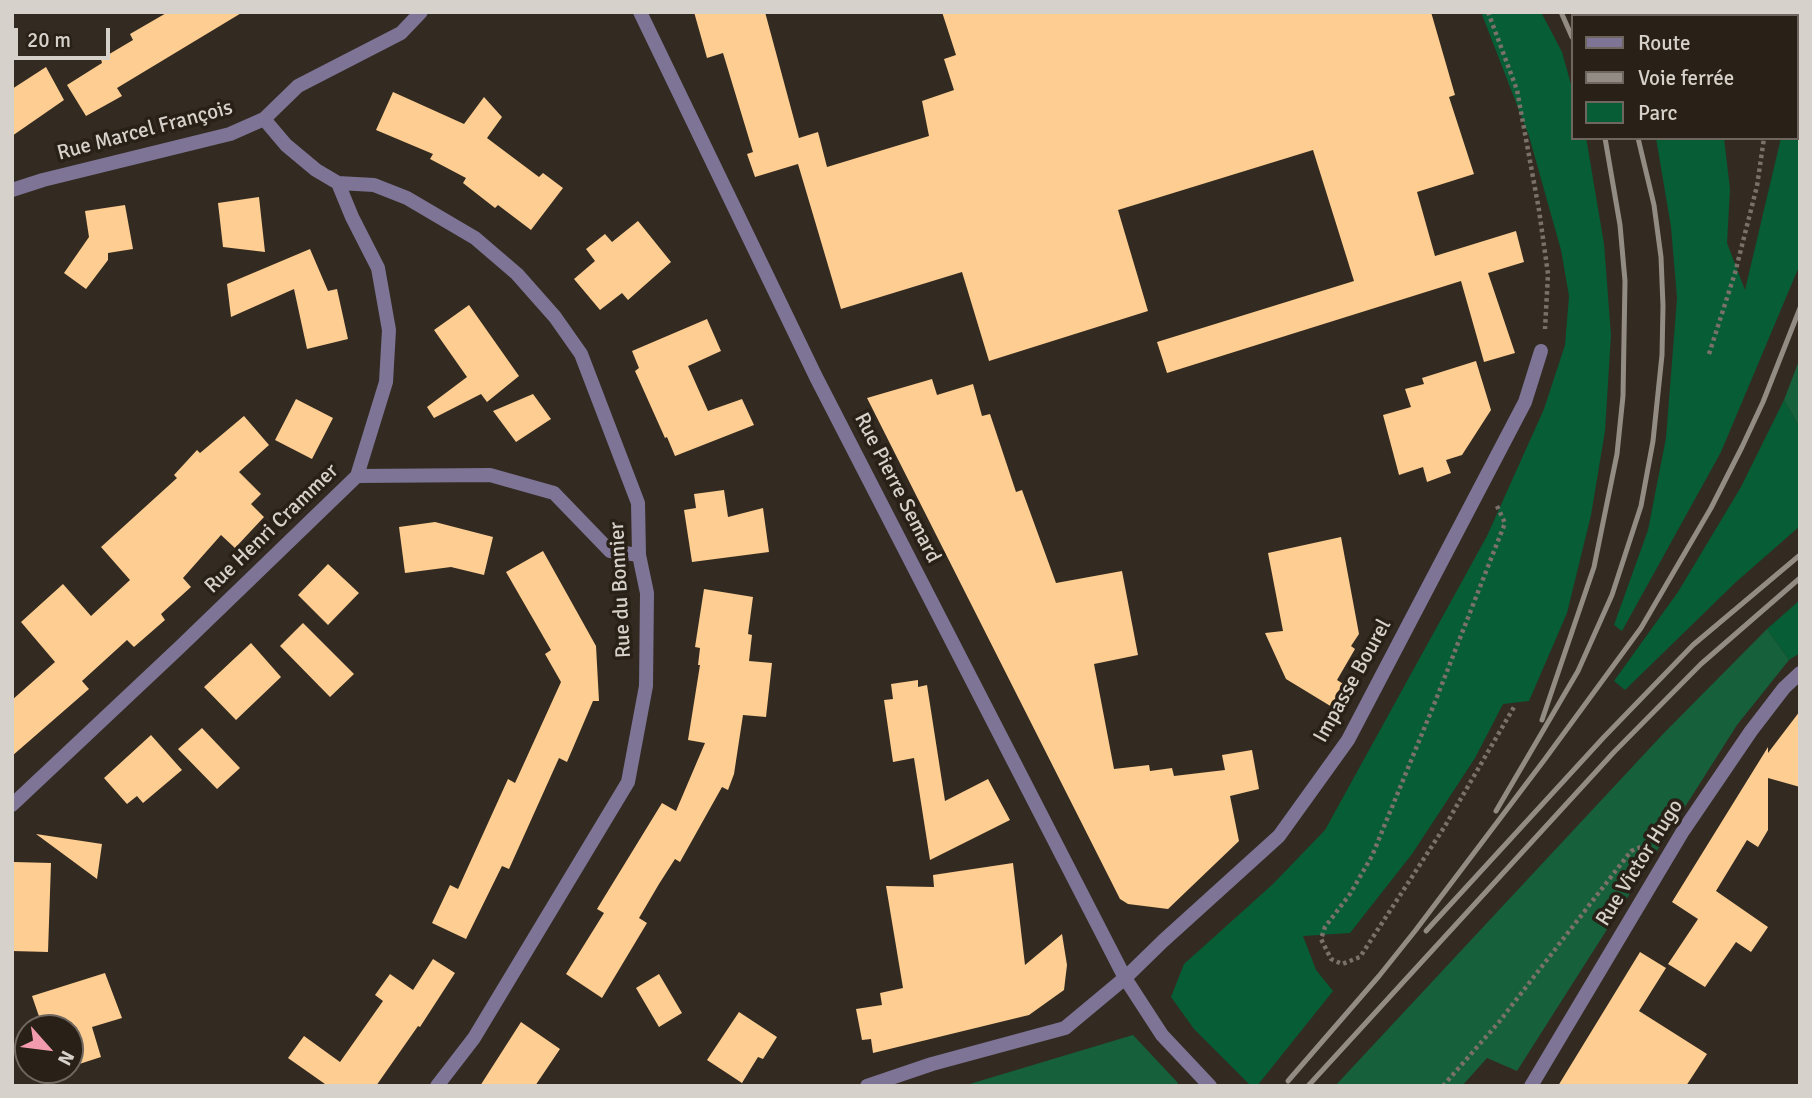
<!DOCTYPE html>
<html>
<head>
<meta charset="utf-8">
<style>
  body { margin:0 }
  #map { position:relative; width:1812px; height:1098px; overflow:hidden; background:#332b21; font-family:Signika,sans-serif }
  canvas { display:block }
  .frame { position:absolute; inset:0; border:14px solid #d7d1cb; pointer-events:none }
  .legend { position:absolute; left:1571px; top:14px; width:228px; height:126px; box-sizing:border-box; background:#292117; border:2px solid #6f675f; margin:0; padding:9px 12px; list-style:none; font-size:21px; color:#d7d1cb }
  .legend li { display:flex; align-items:center; gap:14px; height:35px }
  .legend b { width:35px; border:2px solid #6f675f }
  .north { position:absolute; left:14px; top:1014px; width:70px; height:70px; box-sizing:border-box; background:#292117; border:2px solid #6f675f; border-radius:50%; rotate:118deg; font-size:19px; font-weight:700; line-height:28px; text-align:center; color:#d7d1cb }
  .north::after { content:''; display:block; margin:auto; width:24px; height:32px; background:#f29aae; clip-path:polygon(50% 0,100% 100%,50% 72%,0 100%) }
  .scale { position:absolute; left:14px; top:28px; width:96px; height:32px; box-sizing:border-box; border:4px solid #d7d1cb; border-top:0; padding-left:9px; font-size:21px; line-height:24px; white-space:nowrap; color:#d7d1cb; -webkit-text-stroke:5px #292117; paint-order:stroke }
</style>
</head>
<body>
<div id="map">
<canvas width="1812" height="1098"></canvas>
<div class="frame"></div>
<ul class="legend">
<li><b style="height:9px;background:#7d7496"></b>Route</li>
<li><b style="height:9px;background:#938c85"></b>Voie ferrée</li>
<li><b style="height:19px;background:#065d36"></b>Parc</li>
</ul>
<div class="north">N</div>
<div class="scale">20 m</div>
</div>
<script>
const c = document.querySelector('canvas').getContext('2d');
c.lineJoin = 'round';
function paint(path, color) {
  c.fillStyle = color;
  c.fill(path, 'evenodd');
}
function poly(rows) {
  const path = new Path2D();
  for (const r of rows) {
    path.moveTo(r[0], r[1]);
    for (let i = 2; i < r.length; i += 2) path.lineTo(r[i], r[i + 1]);
  }
  return path;
}
function trace(path, color, width, dash) {
  c.strokeStyle = color;
  c.lineWidth = width;
  c.lineCap = dash ? 'butt' : 'round';
  c.setLineDash(dash || []);
  c.stroke(path);
}
function drawText(font, color, halo, rows, align = 'center') {
  c.font = font + ' Signika,sans-serif';
  c.lineWidth = 7;
  c.setLineDash([]);
  c.textBaseline = 'middle';
  c.strokeStyle = halo;
  c.fillStyle = color;
  for (const [text, x, y, turn = 0] of rows) {
    c.save();
    c.translate(x, y);
    c.rotate((+turn || 0) * Math.PI / 180);
    c.textAlign = isNaN(turn) ? turn : align;
    if (halo) c.strokeText(text, 0, 0);
    c.fillText(text, 0, 0);
    c.restore();
  }
}
const green = poly([
  [1481,12,1541,12,1562,52,1572,88,1572,138,1586,138,1587,143,1604,244,1611,335,1605,431,1591,515,1567,613,1529,701,1503,704,1475,758,1412,854,1350,933,1303,936,1316,970,1333,991,1257,1086,1251,1086,1194,1029,1171,997,1184,964,1273,884,1325,830,1487,536,1544,409,1565,345,1569,296,1561,250,1529,136],
  [1616,12,1762,12,1762,16,1618,16],
  [1800,45,1800,261,1798,269,1721,452,1622,631,1614,625,1648,530,1666,438,1677,298,1671,227,1656,138,1724,138,1730,189,1727,243,1745,290,1781,138,1796,138,1796,63],
  [1784,400,1800,428,1800,526,1736,582,1625,690,1614,681,1678,592,1741,487],
  [1800,600,1800,653,1789,660,1767,629]
]);
const forest = poly([
  [1800,358,1800,428,1784,400],
  [1767,629,1789,660,1737,725,1517,1071,1487,1058,1462,1086,1335,1086,1663,734],
  [1133,1035,1178,1083,1176,1086,963,1086]
]);
const building = poly([
  [168,12,243,12,117,88,122,96,86,116,67,85,102,63,101,59,133,40,130,34],
  [694,12,765,12,799,138,818,132,827,167,929,136,922,101,954,90,944,59,956,55,942,12,1431,12,1455,95,1449,97,1474,174,1417,192,1435,256,1516,231,1524,262,1488,273,1515,353,1484,362,1461,281,1167,373,1157,342,1354,281,1313,150,1118,210,1148,311,989,361,962,272,841,309,798,164,755,177,747,154,753,152,723,53,707,58],
  [46,67,64,100,12,136,12,89],
  [393,92,464,124,484,97,502,117,487,138,539,177,543,173,563,188,531,230,498,205,495,208,463,183,466,178,430,159,433,154,376,130],
  [259,197,265,252,223,247,218,203],
  [125,205,133,249,108,253,108,260,86,289,64,273,89,237,85,211],
  [638,221,671,262,628,300,622,293,600,310,574,279,595,261,586,249,605,234,612,242],
  [310,249,328,291,337,289,348,339,307,349,294,289,231,317,227,284],
  [469,305,519,376,487,402,481,394,434,418,427,407,467,377,434,330],
  [707,319,721,351,688,366,708,411,742,399,754,425,675,456,667,437,665,438,635,371,639,368,632,351],
  [1476,361,1491,410,1462,455,1446,460,1451,473,1427,482,1423,467,1399,475,1383,415,1411,407,1405,389,1424,384,1422,378],
  [932,379,937,395,973,384,982,416,990,414,1016,492,1022,490,1056,583,1122,571,1138,655,1094,664,1114,769,1149,765,1150,771,1172,768,1174,776,1225,770,1222,755,1252,750,1259,789,1230,796,1239,841,1168,909,1128,904,1120,899,867,398],
  [533,394,551,419,516,442,493,411],
  [296,399,333,418,312,459,275,440],
  [244,416,269,445,239,472,261,494,251,504,264,517,235,548,221,535,183,578,191,587,161,614,165,620,134,647,127,640,82,681,89,689,12,756,12,700,55,662,21,622,63,584,91,616,130,580,101,547,177,478,174,475,197,450,200,453],
  [724,490,728,517,763,508,769,552,692,562,684,510,696,508,694,494],
  [435,522,493,537,484,575,451,567,405,573,399,527],
  [1341,537,1359,634,1351,646,1355,649,1337,680,1345,685,1332,707,1286,679,1265,633,1283,631,1268,553],
  [543,551,596,646,599,701,593,701,567,762,559,758,509,869,502,866,466,939,432,923,450,885,458,889,508,779,515,783,561,682,545,654,551,650,506,572],
  [328,564,359,593,328,625,298,595],
  [704,589,753,597,748,634,752,635,749,661,772,663,766,717,743,715,734,774,728,790,722,787,680,862,675,859,659,884,639,918,647,923,602,998,566,974,604,913,597,909,662,803,676,811,705,743,688,740,700,665,698,665,700,648,695,647],
  [303,623,354,674,330,697,280,646],
  [251,643,281,677,236,720,204,687],
  [918,680,918,687,927,685,945,801,988,779,1010,820,930,860,914,758,893,762,884,700,893,699,891,684],
  [1800,711,1800,787,1768,778,1768,830,1758,847,1747,840,1716,891,1768,927,1751,952,1736,942,1705,987,1668,964,1698,919,1672,902,1768,747,1768,753],
  [202,728,240,768,217,789,178,749],
  [151,735,182,770,143,803,137,796,127,804,104,778],
  [36,834,102,844,97,879],
  [14,862,51,863,48,952,12,951],
  [1013,863,1025,965,1062,934,1067,965,1064,990,1029,1015,873,1053,871,1039,862,1040,856,1009,882,1005,880,993,903,988,886,886,934,887,933,875],
  [1640,952,1666,968,1639,1011,1707,1054,1686,1086,1558,1086],
  [433,959,455,973,420,1027,418,1026,376,1086,324,1086,325,1084,288,1058,304,1036,340,1062,383,1001,375,995,390,974,413,990],
  [105,973,122,1018,92,1027,101,1057,70,1067,70,1028,43,1028,32,996],
  [659,974,682,1013,659,1027,636,988],
  [739,1012,777,1037,763,1059,758,1057,742,1083,707,1060],
  [521,1022,560,1049,535,1086,480,1086]
]);
const path = poly([
  [1488,12,1517,90,1539,210,1548,274,1545,329],
  [1781,16,1781,12],
  [1709,354,1735,273,1757,186,1764,138],
  [1497,506,1505,523,1435,702,1372,856,1350,894,1325,927,1321,939,1331,959,1342,964,1360,957,1445,826,1514,707],
  [1443,1086,1499,1022,1631,851,1646,845]
]);
const minor = poly([
  [338,183,374,185,407,198,475,238,517,274,555,317,581,354,638,503,639,555,647,593,646,686,628,782,474,1038,437,1086],
  [12,190,43,180,230,134,264,119,298,86,401,33,421,12],
  [357,476,490,475,554,493,610,551,639,555],
  [12,805,181,646,357,476,386,382,389,330,378,268,352,217,338,183,316,170,286,145,264,119],
  [1125,978,1163,941,1279,836,1348,740,1525,402,1541,351],
  [1531,1086,1683,831,1751,731,1784,688,1800,673]
]);
const tertiary = poly([
  [640,12,816,377,1125,978,1162,1035,1210,1086],
  [867,1086,932,1064,1065,1028,1125,978]
]);
const rail = poly([
  [1561,12,1572,37],
  [1592,12,1594,16],
  [1542,720,1594,567,1617,454,1623,396,1625,281,1620,225,1605,138],
  [1496,811,1578,671,1612,595,1641,506,1653,441,1662,355,1663,306,1661,257,1654,205,1638,138],
  [1426,931,1604,737,1693,645,1800,555],
  [1288,1081,1379,976,1415,931,1545,759,1641,628,1711,508,1742,447,1763,402,1800,308],
  [1308,1086,1614,752,1701,664,1800,578]
]);
const streetNames = [
  ["Rue Marcel François",145,131,-15],
  ["Rue Pierre Semard",897,488,63],
  ["Rue Henri Crammer",272,529,-44],
  ["Rue du Bonnier",621,590,-93],
  ["Impasse Bourel",1353,681,-61],
  ["Rue Victor Hugo",1640,863,-58]
];
paint(green, '#065d36');
paint(forest, '#16603b');
paint(building, '#fdcd91');
trace(path, '#7a726a', 4.5, [3.5, 3.5]);
trace(minor, '#7d7496', 14);
trace(tertiary, '#7d7496', 14);
trace(rail, '#938c85', 5);
drawText('21px', '#d7d1cb', '#292117', streetNames);
</script>
</body>
</html>
